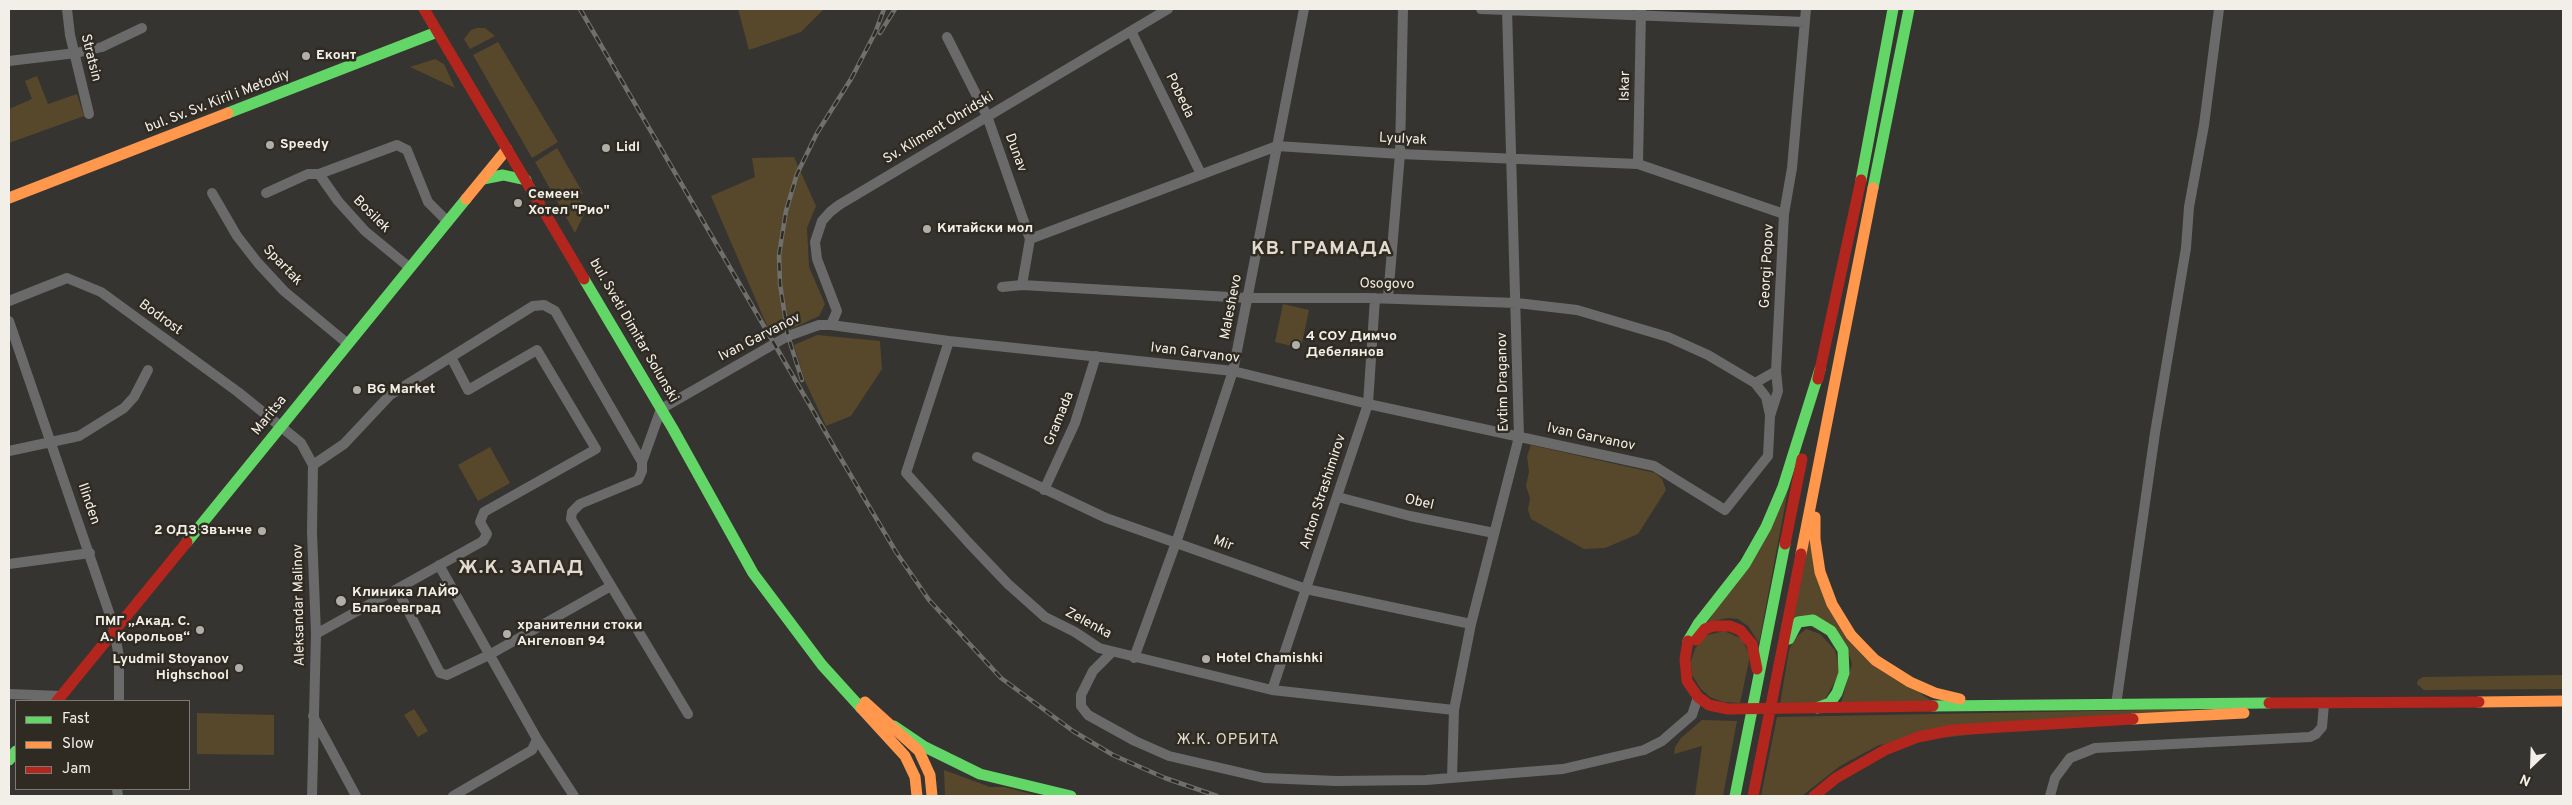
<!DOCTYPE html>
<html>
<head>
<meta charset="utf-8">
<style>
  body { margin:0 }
  #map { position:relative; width:2572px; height:805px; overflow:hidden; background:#363430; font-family:Overpass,sans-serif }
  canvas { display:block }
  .frame { position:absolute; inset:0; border:10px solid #f2efe9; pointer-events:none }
  .legend { position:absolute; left:15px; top:700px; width:175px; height:90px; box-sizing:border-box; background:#302b22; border:1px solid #7e7972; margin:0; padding:6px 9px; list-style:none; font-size:15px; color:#f2efe9 }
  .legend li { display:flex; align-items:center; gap:10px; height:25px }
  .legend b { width:25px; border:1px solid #7e7972 }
  .north { position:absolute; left:2507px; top:740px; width:50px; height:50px; -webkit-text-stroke:4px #302b22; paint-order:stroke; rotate:204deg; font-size:14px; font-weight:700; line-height:20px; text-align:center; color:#f2efe9 }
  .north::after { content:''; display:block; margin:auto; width:18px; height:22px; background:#f2efe9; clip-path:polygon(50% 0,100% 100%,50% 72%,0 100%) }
</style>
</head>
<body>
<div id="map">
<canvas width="2572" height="805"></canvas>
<div class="frame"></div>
<ul class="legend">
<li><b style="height:6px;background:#63d668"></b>Fast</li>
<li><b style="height:6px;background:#ff974d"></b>Slow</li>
<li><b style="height:6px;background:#b3261e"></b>Jam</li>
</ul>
<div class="north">N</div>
</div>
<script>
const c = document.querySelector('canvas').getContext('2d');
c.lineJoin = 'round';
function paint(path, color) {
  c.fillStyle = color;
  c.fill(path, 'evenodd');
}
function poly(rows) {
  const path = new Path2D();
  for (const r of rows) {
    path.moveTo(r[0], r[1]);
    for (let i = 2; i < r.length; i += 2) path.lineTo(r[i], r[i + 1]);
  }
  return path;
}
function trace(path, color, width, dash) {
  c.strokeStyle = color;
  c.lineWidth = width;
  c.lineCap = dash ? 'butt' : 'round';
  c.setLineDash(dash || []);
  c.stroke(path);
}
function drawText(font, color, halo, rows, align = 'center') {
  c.font = font + ' Overpass,sans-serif';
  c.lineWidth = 5;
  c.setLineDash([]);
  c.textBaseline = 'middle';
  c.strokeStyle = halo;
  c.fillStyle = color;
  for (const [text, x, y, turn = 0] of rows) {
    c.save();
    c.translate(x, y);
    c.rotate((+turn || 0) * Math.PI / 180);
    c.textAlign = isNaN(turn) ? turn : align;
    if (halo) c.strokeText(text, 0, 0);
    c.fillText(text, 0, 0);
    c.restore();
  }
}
const green = poly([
  [738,9,824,9,801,32,749,50],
  [477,28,485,28,495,36,470,49,464,39,471,30],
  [498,42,558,142,532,158,473,55],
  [435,59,444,64,455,88,410,67],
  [37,76,48,104,77,94,84,116,9,143,9,109,32,99,25,81],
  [557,148,583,193,578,197,586,210,575,233,535,162],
  [794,157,816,206,807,228,809,267,825,304,819,316,791,329,789,317,768,328,711,196,755,177,752,158],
  [1283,304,1309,310,1301,348,1275,342],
  [817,335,880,341,882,369,851,416,826,426,805,381,794,345],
  [1531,445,1655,473,1662,479,1666,490,1638,534,1605,548,1584,549,1531,519,1528,510,1530,498,1526,486,1529,472,1527,456],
  [490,447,510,483,478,501,458,465],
  [1788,490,1759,643,1748,626,1738,619,1728,618,1708,622],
  [1808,535,1829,610,1924,696,1934,702,1841,703,1852,664,1846,645,1793,617],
  [1806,629,1820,634,1835,650,1840,672,1823,703,1780,704,1789,650,1795,638],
  [1724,631,1742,639,1750,656,1740,703,1723,702,1710,697,1701,689,1692,675,1691,661,1695,649,1704,636],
  [2563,675,2563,689,2424,690,2417,684,2418,680,2423,677],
  [414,709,428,731,418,737,404,715],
  [2197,709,1879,745,1840,766,1802,796,1761,796,1777,717],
  [197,713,274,715,274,755,197,754],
  [1702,720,1737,721,1723,796,1695,796,1702,746,1674,754,1675,747,1681,738],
  [944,770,990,787,1004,787,1039,796,945,796]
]);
const street = poly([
  [67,9,70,35,89,114],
  [1481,9,1805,22],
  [1131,31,1201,174],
  [947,37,987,116,1030,239,1022,285],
  [9,61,76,53,102,47,142,28],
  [1638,164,1641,10],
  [319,174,338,201,365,231,410,268],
  [212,193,237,236,258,263,284,291,348,344],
  [266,193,308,174,319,174,397,145,407,150,428,202,448,222],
  [1030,239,1277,146,1400,154,1638,164,1784,214],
  [1002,287,1022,285,1247,298,1368,298,1517,303,1577,310,1668,337,1708,355,1755,383,1766,397,1770,415],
  [1388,298,1400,154,1403,9],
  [9,301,67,278,101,292,238,392,301,443,313,465,312,532,316,634,312,796],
  [9,321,113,624,119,657,119,701],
  [831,325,837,311,817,259,815,242,822,221,830,212,839,205,1168,9],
  [949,341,906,473,968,542,1008,584,1045,617,1075,632,1099,648,1272,690,1454,710],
  [1755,383,1776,371],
  [9,451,79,436,124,408,134,397,148,370],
  [977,457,1106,518,1306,589,1471,624],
  [642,462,661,409,788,336,819,325,831,325,949,341,1233,371,1368,404,1654,466,1725,510,1768,456,1770,416,1778,391,1776,371,1784,214,1792,168,1806,9],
  [313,465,344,444,390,395,533,306,544,305,555,311,642,462,642,471,638,480,580,504,572,512,571,519,688,714],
  [1044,490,1075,423,1096,356],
  [1338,497,1410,516,1494,533],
  [9,564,90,553],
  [439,565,537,739,532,750,453,796],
  [397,589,440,673,447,675,489,655,611,586],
  [316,634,483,541,487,534,480,522,484,512,596,449,537,350,468,390,451,357],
  [1112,652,1093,671,1081,695,1081,706,1088,715,1135,741,1169,756,1264,778,1336,781,1426,780,1563,769,1644,750,1662,741,1692,715,1698,697],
  [1134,658,1178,537,1233,371,1304,9],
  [1272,690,1368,404,1375,298],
  [9,694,61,696],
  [2116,705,2155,433,2186,248,2189,207,2204,125,2219,9],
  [313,716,356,796],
  [537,739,574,796],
  [1452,778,1454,710,1471,624,1519,437,1507,9],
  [117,789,118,796],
  [2050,796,2055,778,2070,758,2095,748,2310,737,2316,734,2322,727,2324,704]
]);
const fast = poly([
  [228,113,437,32],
  [483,179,503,175,526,180],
  [1861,180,1893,9],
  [1873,188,1909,9],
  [584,279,673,429,753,573,822,665,861,708],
  [187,542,466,199],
  [1789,639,1798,622,1813,620,1831,631,1843,650,1844,673,1837,693,1830,703,1817,708],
  [1688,641,1698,624,1745,564,1766,527,1783,487,1820,369],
  [1933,706,2269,703],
  [894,726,925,747,980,774,1071,796],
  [9,760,16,751],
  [1735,796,1785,544]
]);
const slow = poly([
  [9,198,228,113],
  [466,199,507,149],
  [1815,517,1815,539,1820,572,1832,604,1851,635,1875,660,1910,682,1935,693,1960,699],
  [1801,554,1873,188],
  [865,702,919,751,930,775,932,796],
  [2479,702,2563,701],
  [861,708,905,756,915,777,917,796],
  [2133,719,2244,713]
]);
const jam = poly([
  [424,9,584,279],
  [1818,379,1861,180],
  [1785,544,1802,459],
  [1696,640,1705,629,1713,626,1730,626,1740,630,1752,644,1757,669],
  [1688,641,1685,659,1687,681,1698,697,1709,705,1728,709,1933,706],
  [57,701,187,542],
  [2269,703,2479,702],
  [1753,796,1801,554],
  [1814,796,1836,778,1885,750,1918,737,1953,730,2133,719]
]);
const rail = poly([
  [580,9,837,452,896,552,929,600,1001,678,1073,731,1113,755,1165,778,1217,796],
  [880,33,895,9],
  [802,380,788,336,780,284,779,255,786,211,797,174,817,133,851,79,875,33,884,9]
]);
const markers = [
  [306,56,5,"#b0aea8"],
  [270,145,5,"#b0aea8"],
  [606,148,5,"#b0aea8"],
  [518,203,5,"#b0aea8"],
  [927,229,5,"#b0aea8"],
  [1296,345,5,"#b0aea8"],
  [357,390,5,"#b0aea8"],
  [262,531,5,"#b0aea8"],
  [341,601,6,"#b0aea8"],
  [200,630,5,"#b0aea8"],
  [507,634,5,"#b0aea8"],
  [1206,659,5,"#b0aea8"],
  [239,668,5,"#b0aea8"]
];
const poiNames = [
  ["Еконт",316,56],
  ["Speedy",280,145],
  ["Lidl",616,148],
  ["Семеен",528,195],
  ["Хотел \"Рио\"",528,211],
  ["Китайски мол",937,229],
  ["4 СОУ Димчо",1306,337],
  ["Дебелянов",1306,353],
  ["BG Market",367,390],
  ["2 ОДЗ Звънче",252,531,"right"],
  ["Клиника ЛАЙФ",352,593],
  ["Благоевград",352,609],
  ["ПМГ „Акад. С.",190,622,"right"],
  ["А. Корольов“",190,638,"right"],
  ["хранителни стоки",517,626],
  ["Ангеловп 94",517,642],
  ["Hotel Chamishki",1216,659],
  ["Lyudmil Stoyanov",229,660,"right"],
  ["Highschool",229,676,"right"]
];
const streetNames = [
  ["Stratsin",90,58,76],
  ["Iskar",1626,86,-89],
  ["Pobeda",1179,96,64],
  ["bul. Sv. Sv. Kiril i Metodiy",218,102,-21],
  ["Sv. Kliment Ohridski",939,129,-31],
  ["Lyulyak",1403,140,3],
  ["Dunav",1015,153,70],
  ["Bosilek",371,215,45],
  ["Spartak",282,266,46],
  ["Georgi Popov",1768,266,-87],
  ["Osogovo",1387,285,1],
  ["Maleshevo",1232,307,-79],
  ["Bodrost",160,318,36],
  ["bul. Sveti Dimitar Solunski",633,331,60],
  ["Ivan Garvanov",760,338,-27],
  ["Ivan Garvanov",1195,354,7],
  ["Evtim Draganov",1504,382,-91],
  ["Maritsa",270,416,-51],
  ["Gramada",1060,419,-68],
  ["Ivan Garvanov",1591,438,12],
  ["Anton Strashimirov",1324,492,-72],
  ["Obel",1419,503,13],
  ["Ilinden",88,504,71],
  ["Mir",1223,544,20],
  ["Aleksandar Malinov",300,605,-91],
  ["Zelenka",1088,624,28]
];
const neighbourhoodNames = [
  ["Ж.К. ОРБИТА",1228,741]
];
const districtNames = [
  ["КВ. ГРАМАДА",1322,250],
  ["Ж.К. ЗАПАД",521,569]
];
paint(green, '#57482b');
trace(street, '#6a6a6b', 10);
trace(fast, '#63d668', 11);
trace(slow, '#ff974d', 11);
trace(jam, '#b3261e', 11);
trace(rail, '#6f706d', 4.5);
trace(rail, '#302b22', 2.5, [8]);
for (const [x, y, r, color] of markers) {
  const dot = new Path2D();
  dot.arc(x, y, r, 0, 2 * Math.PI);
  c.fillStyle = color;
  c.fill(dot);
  trace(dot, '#302b22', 2);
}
drawText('bold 14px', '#f2efe9', '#302b22', poiNames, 'left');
drawText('14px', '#f2efe9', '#302b22', streetNames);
c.letterSpacing = '1px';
drawText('15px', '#e1dacf', '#302b22', neighbourhoodNames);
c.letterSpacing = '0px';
c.letterSpacing = '1px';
drawText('bold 19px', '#e1dacf', '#302b22', districtNames);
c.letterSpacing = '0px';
</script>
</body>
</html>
